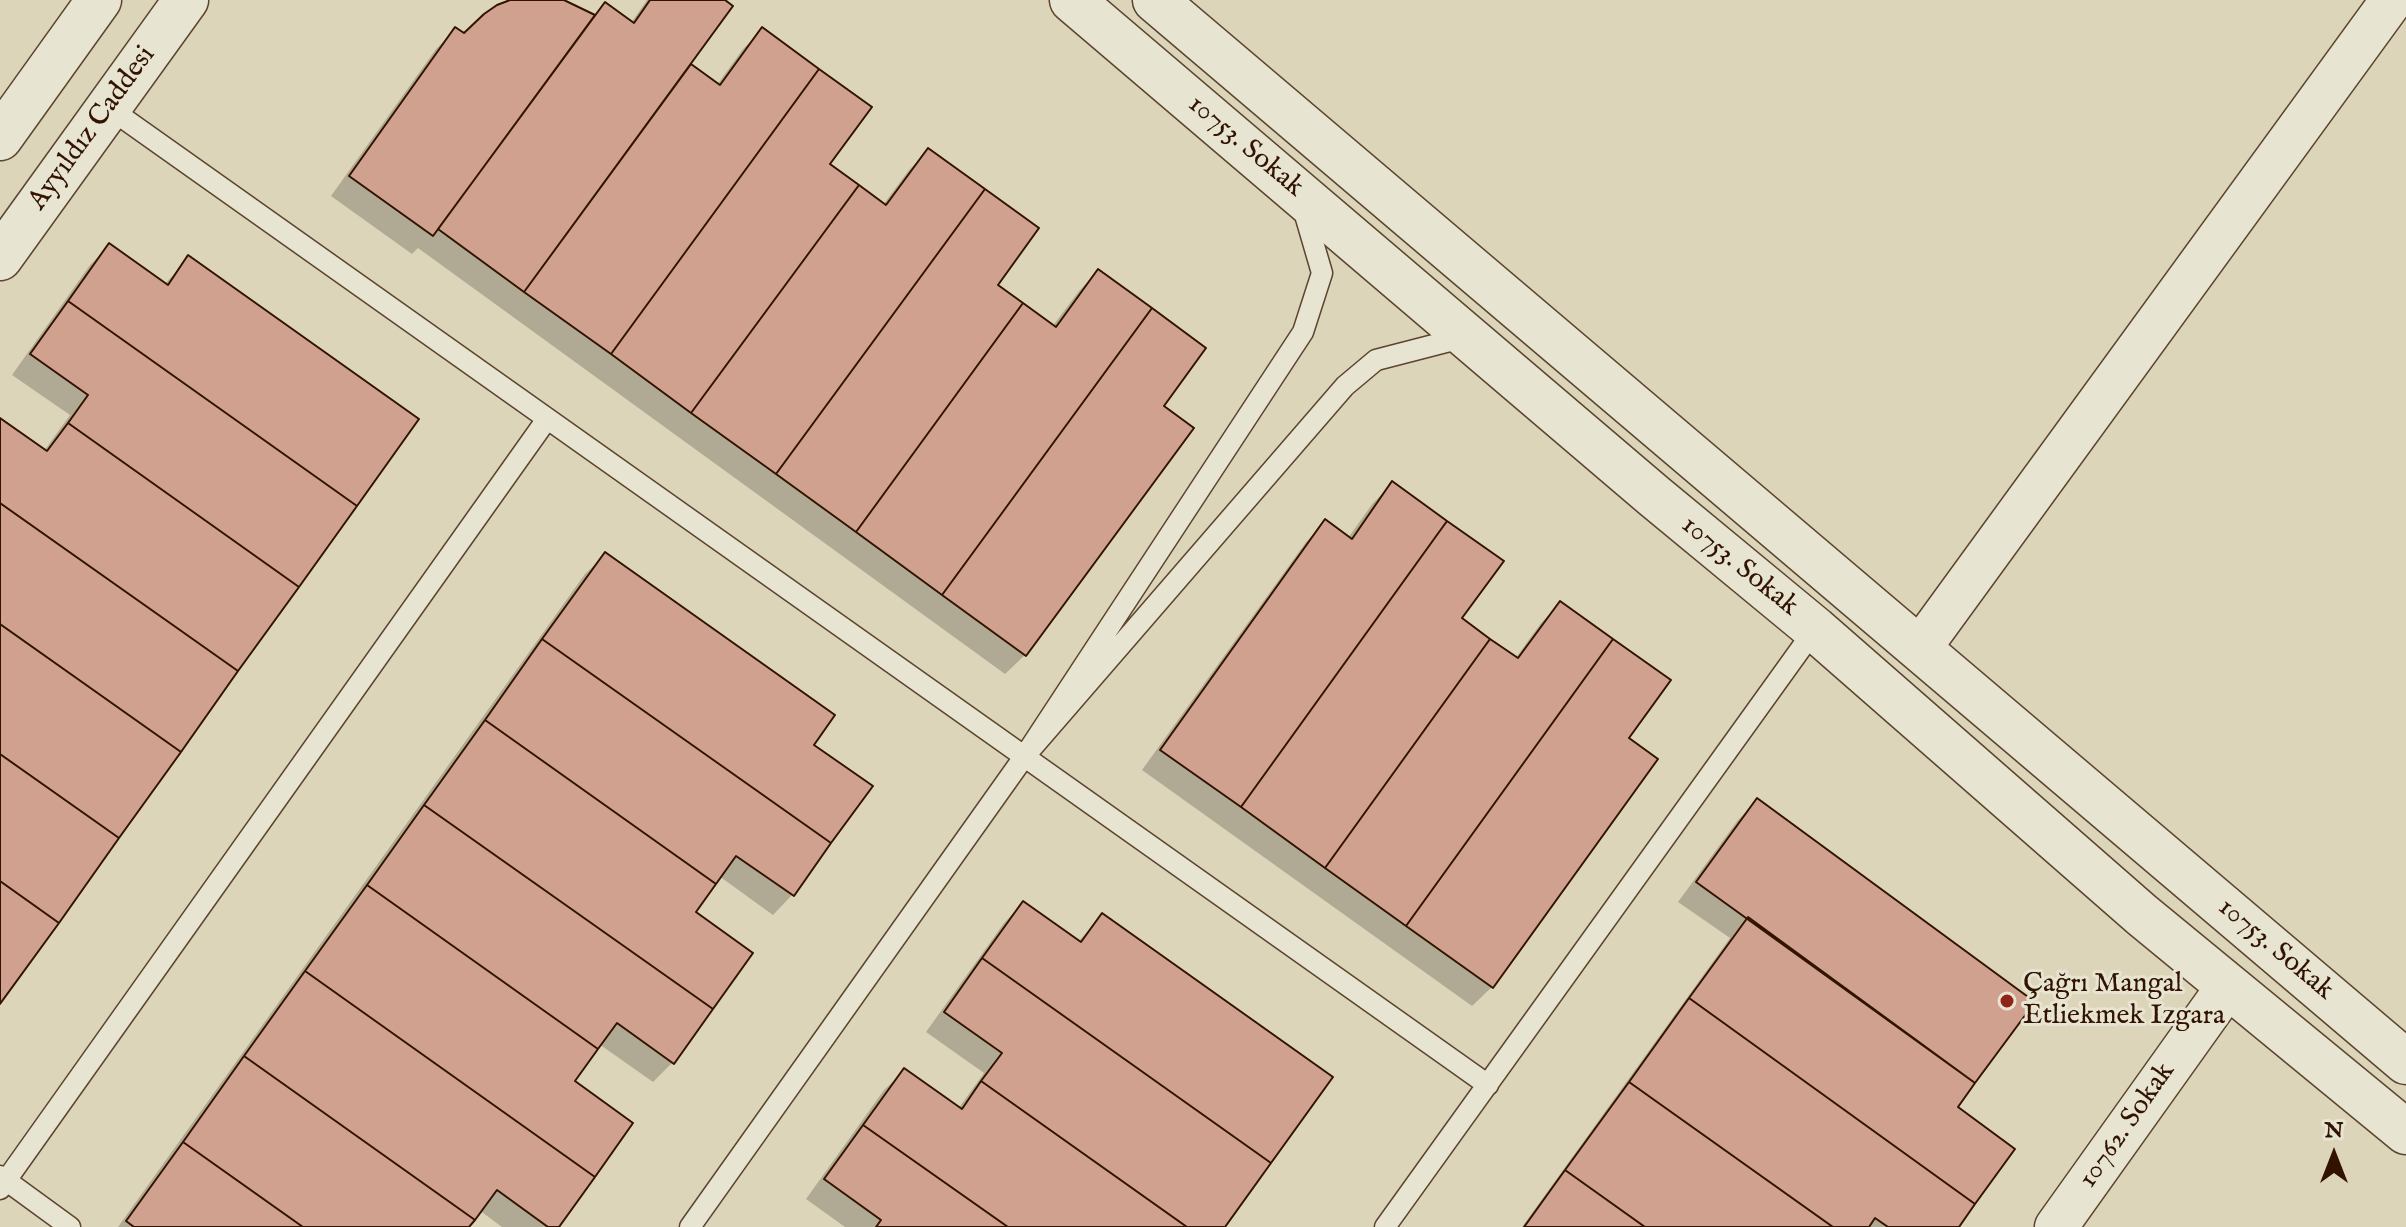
<!DOCTYPE html>
<html>
<head>
<meta charset="utf-8">
<style>
  body { margin:0 }
  #map { position:relative; width:2406px; height:1227px; overflow:hidden; background:#dcd5ba; font-family:"IM FELL English",serif }
  canvas { display:block }
  .north { position:absolute; left:2294px; top:1115px; width:80px; height:80px; -webkit-text-stroke:6px #e8e4d2; paint-order:stroke; rotate:0deg; font-size:22px; font-weight:700; line-height:32px; text-align:center; color:#311300 }
  .north::after { content:''; display:block; margin:auto; width:28px; height:36px; background:#311300; clip-path:polygon(50% 0,100% 100%,50% 72%,0 100%) }
</style>
</head>
<body>
<div id="map">
<canvas width="2406" height="1227"></canvas>
<div class="north">N</div>
</div>
<script>
const c = document.querySelector('canvas').getContext('2d');
c.lineJoin = 'round';
function paint(path, color) {
  c.fillStyle = color;
  c.fill(path, 'evenodd');
}
function poly(rows) {
  const path = new Path2D();
  for (const r of rows) {
    path.moveTo(r[0], r[1]);
    for (let i = 2; i < r.length; i += 2) path.lineTo(r[i], r[i + 1]);
  }
  return path;
}
function trace(path, color, width, dash) {
  c.strokeStyle = color;
  c.lineWidth = width;
  c.lineCap = dash ? 'butt' : 'round';
  c.setLineDash(dash || []);
  c.stroke(path);
}
function drawText(font, color, halo, rows, align = 'center') {
  c.font = font + ' "IM FELL English",serif';
  c.lineWidth = 6;
  c.setLineDash([]);
  c.textBaseline = 'middle';
  c.strokeStyle = halo;
  c.fillStyle = color;
  for (const [text, x, y, turn = 0] of rows) {
    c.save();
    c.translate(x, y);
    c.rotate((+turn || 0) * Math.PI / 180);
    c.textAlign = isNaN(turn) ? turn : align;
    if (halo) c.strokeText(text, 0, 0);
    c.fillText(text, 0, 0);
    c.restore();
  }
}
const shadow = poly([
  [525,0,551,0,593,16,605,4,631,23,647,0,722,0,688,65,717,85,743,49,762,30,828,165,883,205,909,170,929,150,995,285,1052,327,1079,291,1098,271,1161,406,1025,655,1005,674,418,248,412,254,331,196,436,49,455,30,464,35],
  [109,246,164,285,189,258,0,1002,0,420,44,451,70,415,12,375,90,265],
  [1392,484,1460,619,1515,659,1541,623,1560,604,1626,739,1492,987,1472,1006,1142,770,1306,542,1326,522,1348,538,1373,503],
  [605,555,811,745,870,786,792,895,773,915,719,876,693,912,750,954,672,1063,653,1082,599,1044,572,1082,556,1227,502,1227,479,1210,467,1227,118,1227,585,574],
  [1757,801,1955,1108,1956,1227,1522,1227,1730,938,1678,902,1738,820],
  [1023,903,1078,942,1102,916,1223,1227,845,1227,806,1199,884,1090,904,1071,958,1109,984,1073,926,1032,1004,923]
]);
const building = poly([
  [510,0,564,0,595,15,433,236,349,176,455,27,464,33,484,14,497,5,510,0],
  [650,0,725,0,733,6,524,292,438,229,605,2,634,23,650,0],
  [762,27,819,69,611,354,524,292,691,64,720,85,762,27],
  [819,69,872,107,830,164,859,185,691,413,611,354,819,69],
  [928,148,985,189,776,474,691,413,859,185,886,205,928,148],
  [985,189,1039,228,998,285,1023,303,856,532,776,474,985,189],
  [109,243,168,285,188,255,419,419,357,506,68,301,109,243],
  [1098,269,1152,308,942,595,856,532,1023,303,1056,327,1098,269],
  [68,301,357,506,299,587,68,423,88,395,30,354,68,301],
  [1152,308,1206,348,1164,406,1194,428,1026,656,942,595,1152,308],
  [0,418,47,451,68,423,299,587,238,671,0,503,0,418],
  [1392,481,1447,521,1241,807,1160,750,1325,519,1352,539,1392,481],
  [0,503,238,671,181,752,0,624,0,503],
  [1447,521,1504,561,1462,618,1490,639,1325,868,1241,807,1447,521],
  [605,552,835,715,814,745,873,786,831,843,542,639,605,552],
  [1560,601,1613,639,1406,926,1325,868,1490,639,1518,658,1560,601],
  [0,624,181,752,119,838,0,754,0,624],
  [542,639,831,843,794,896,736,856,716,884,485,720,542,639],
  [1613,639,1671,680,1629,738,1658,759,1493,988,1406,926,1613,639],
  [485,720,716,884,696,912,753,953,713,1009,424,805,485,720],
  [0,754,119,838,59,923,0,881,0,754],
  [1757,798,2035,1002,1975,1083,1696,882,1757,798],
  [424,805,713,1009,674,1064,617,1023,598,1049,367,885,424,805],
  [0,881,59,923,0,1004,0,881],
  [367,885,598,1049,575,1081,633,1123,595,1177,305,971,367,885],
  [1023,901,1081,942,1102,913,1333,1077,1271,1163,982,958,1023,901],
  [1748,917,1975,1083,1958,1107,2015,1149,1975,1204,1689,998,1748,917],
  [982,958,1271,1163,1225,1227,1187,1227,981,1081,1002,1053,944,1012,982,958],
  [305,971,595,1177,559,1227,548,1227,497,1190,475,1220,244,1056,305,971],
  [1689,998,1975,1204,1959,1227,1888,1227,1875,1218,1869,1227,1833,1227,1629,1082,1689,998],
  [244,1056,475,1220,469,1227,303,1227,183,1142,244,1056],
  [904,1068,962,1109,981,1081,1187,1227,1008,1227,863,1125,904,1068],
  [1629,1082,1833,1227,1645,1227,1565,1170,1629,1082],
  [863,1125,1008,1227,876,1227,881,1220,824,1179,863,1125],
  [183,1142,303,1227,134,1227,126,1221,183,1142],
  [1565,1170,1645,1227,1524,1227,1565,1170]
]);
const service = poly([
  [109,108,1488,1085],
  [1303,208,1322,273,1303,332,1024,757,1345,386,1376,360,1465,337],
  [0,1176,70,1227],
  [0,1189,547,419],
  [690,1227,1024,757],
  [1385,1227,1815,629]
]);
const minor = poly([
  [1920,648,2392,0],
  [2056,1227,2228,986]
]);
const tertiary = poly([
  [1072,0,1654,496,1815,629,2142,915,2406,1132],
  [1155,0,2406,1062],
  [0,138,99,0],
  [0,258,186,0]
]);
const markers = [
  [2007,1001,8,"#8f2418"]
];
const streetNames = [
  ["Ayyıldız Caddesi",93,129,-54],
  ["10753. Sokak",1245,147,40],
  ["10753. Sokak",1739,567,39],
  ["10753. Sokak",2275,950,40],
  ["10762. Sokak",2128,1126,-55]
];
const poiNames = [
  ["Çağrı Mangal",2023,985],
  ["Etliekmek Izgara",2023,1017]
];
paint(shadow, '#0003');
paint(building, '#d1a190');
trace(building, '#311300', 2);
trace(service, '#5c442e', 23);
trace(minor, '#5c442e', 45);
trace(tertiary, '#5c442e', 47);
trace(service, '#e8e4d2', 20);
trace(minor, '#e8e4d2', 42);
trace(tertiary, '#e8e4d2', 44);
for (const [x, y, r, color] of markers) {
  const dot = new Path2D();
  dot.arc(x, y, r, 0, 2 * Math.PI);
  c.fillStyle = color;
  c.fill(dot);
  trace(dot, '#e8e4d2', 3);
}
drawText('28px', '#311300', '#e8e4d2', streetNames);
drawText('28px', '#311300', '#e8e4d2', poiNames, 'left');
</script>
</body>
</html>
